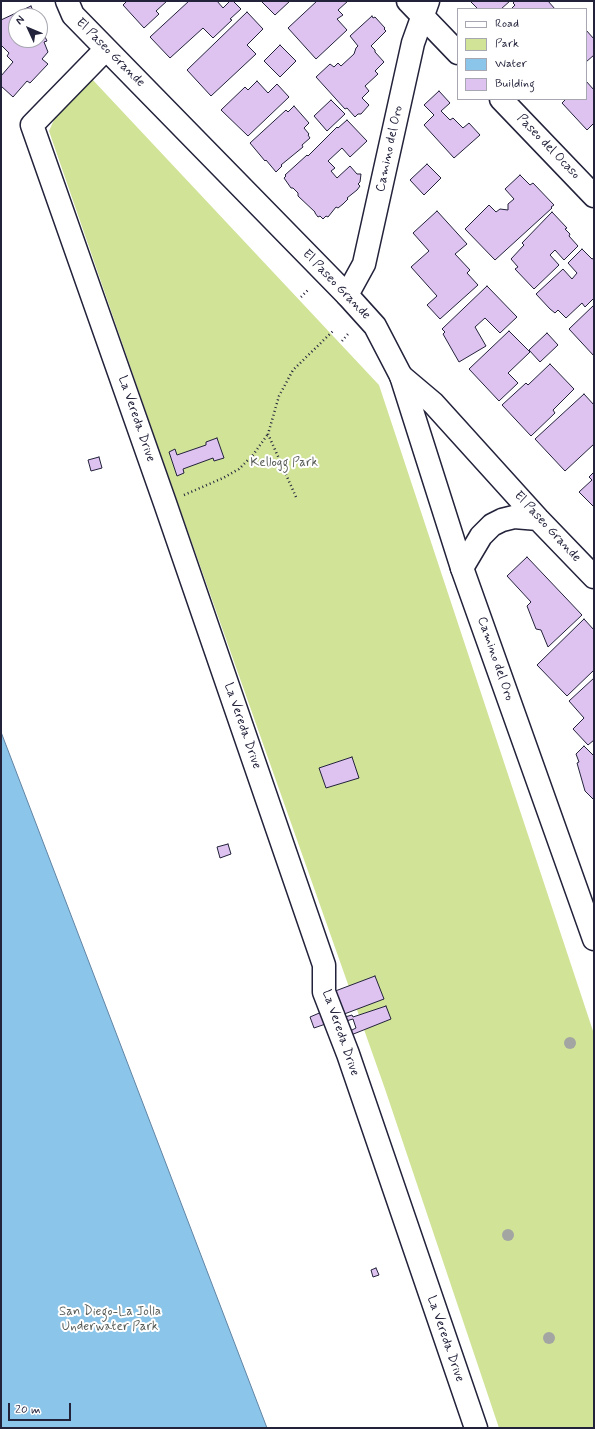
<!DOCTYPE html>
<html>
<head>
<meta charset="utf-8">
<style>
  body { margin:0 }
  #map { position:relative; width:595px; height:1429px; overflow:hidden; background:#fff; font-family:Mynerve,sans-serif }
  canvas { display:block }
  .frame { position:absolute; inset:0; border:2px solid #22223b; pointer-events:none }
  .legend { position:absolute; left:457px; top:8px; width:130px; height:92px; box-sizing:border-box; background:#fff; border:1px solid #a7a7b1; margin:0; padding:5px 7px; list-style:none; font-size:12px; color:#22223b }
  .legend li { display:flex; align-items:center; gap:8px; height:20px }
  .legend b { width:20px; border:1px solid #a7a7b1 }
  .north { position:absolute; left:8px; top:8px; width:40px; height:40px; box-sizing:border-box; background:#fff; border:1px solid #a7a7b1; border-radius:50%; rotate:314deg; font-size:11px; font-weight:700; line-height:16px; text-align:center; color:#22223b }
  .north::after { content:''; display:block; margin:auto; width:14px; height:18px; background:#22223b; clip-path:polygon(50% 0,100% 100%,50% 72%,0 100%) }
  .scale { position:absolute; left:8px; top:1403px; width:63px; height:18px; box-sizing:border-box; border:2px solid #22223b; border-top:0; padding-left:5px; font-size:12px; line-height:14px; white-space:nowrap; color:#22223b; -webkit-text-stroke:3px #fff; paint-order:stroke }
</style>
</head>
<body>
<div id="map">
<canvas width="595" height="1429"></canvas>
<div class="frame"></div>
<ul class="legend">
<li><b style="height:5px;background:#fff"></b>Road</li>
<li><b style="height:11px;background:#d1e397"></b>Park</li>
<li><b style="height:11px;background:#8bc6ea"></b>Water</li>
<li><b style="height:11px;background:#dec2f0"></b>Building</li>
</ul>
<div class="north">N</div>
<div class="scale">20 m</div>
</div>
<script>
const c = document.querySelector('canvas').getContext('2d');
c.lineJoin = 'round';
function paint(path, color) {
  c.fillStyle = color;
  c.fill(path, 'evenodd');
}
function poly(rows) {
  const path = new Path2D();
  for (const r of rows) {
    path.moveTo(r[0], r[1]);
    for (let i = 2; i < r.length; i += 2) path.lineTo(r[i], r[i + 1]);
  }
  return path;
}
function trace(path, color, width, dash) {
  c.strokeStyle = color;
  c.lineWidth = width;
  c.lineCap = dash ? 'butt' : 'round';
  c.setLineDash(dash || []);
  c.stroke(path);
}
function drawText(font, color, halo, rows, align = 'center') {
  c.font = font + ' Mynerve,sans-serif';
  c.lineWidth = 4;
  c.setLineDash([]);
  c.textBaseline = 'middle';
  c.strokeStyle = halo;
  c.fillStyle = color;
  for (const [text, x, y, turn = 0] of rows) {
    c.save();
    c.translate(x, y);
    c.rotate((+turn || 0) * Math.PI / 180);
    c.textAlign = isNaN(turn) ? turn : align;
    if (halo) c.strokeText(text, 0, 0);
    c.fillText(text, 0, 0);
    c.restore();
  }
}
const green = poly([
  [91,78,379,385,594,1034,594,1428,499,1428,385,1089,155,438,49,131,58,111]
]);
const water = poly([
  [1,732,267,1428,1,1428,1,732]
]);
const building = poly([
  [127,1,167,1,156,11,159,14,144,28,123,5,127,1],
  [189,1,217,1,223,8,230,1,233,1,241,9,230,19,232,20,213,38,203,28,170,58,150,37,189,1],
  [261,1,290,1,275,15,261,1],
  [317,1,348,1,338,10,343,15,337,19,347,30,316,59,288,28,317,1],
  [470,1,510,1,501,9,478,9,470,1],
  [515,1,548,1,555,9,511,9,515,5,513,3,515,1],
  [31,6,35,16,16,16,16,40,40,40,40,26,47,41,44,42,48,52,42,59,48,64,30,83,27,81,13,97,1,86,1,76,13,62,7,56,9,53,1,45,1,20,31,6],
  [247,12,263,29,247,45,256,54,211,96,187,70,247,12],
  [372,16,373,18,375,17,385,28,384,29,386,31,371,46,375,50,375,52,384,62,375,71,378,74,365,86,369,91,362,98,369,105,361,114,358,114,355,117,347,108,345,109,316,77,330,64,334,67,338,63,341,66,354,54,356,48,358,46,350,36,372,16],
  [586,30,594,39,594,55,586,62,586,30],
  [280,45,296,61,280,77,264,61,280,45],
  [257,81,268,93,277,84,289,97,248,136,221,110,245,87,248,90,257,81],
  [586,81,594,90,594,123,587,130,562,103,565,100,564,99,586,99,586,81],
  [439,91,450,103,441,111,450,120,453,118,463,128,469,123,480,135,454,158,424,125,434,115,424,105,439,91],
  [331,100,345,114,327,131,314,116,331,100],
  [294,106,309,123,304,128,309,134,308,135,310,138,302,145,303,147,281,165,282,166,276,172,266,160,265,161,250,143,286,110,288,112,294,106],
  [347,120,367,141,350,157,342,148,328,161,335,168,331,171,337,178,350,166,357,174,361,174,360,182,358,184,360,186,357,190,347,198,348,199,343,204,338,208,336,207,328,217,326,216,323,219,320,216,318,217,315,213,315,212,298,196,298,193,293,188,291,188,284,178,286,176,285,175,307,155,308,156,337,127,338,128,347,120],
  [427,164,441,178,424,195,410,180,427,164],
  [520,175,530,185,533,183,554,205,551,207,552,208,495,260,465,229,489,205,496,212,500,209,508,210,508,204,514,199,505,189,520,175],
  [437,211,467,244,455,254,470,270,467,273,478,285,440,319,427,305,437,296,411,267,429,251,413,233,437,211],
  [552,212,567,228,565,229,570,234,569,236,578,246,564,260,555,250,550,255,559,265,534,289,515,269,518,267,511,259,524,245,522,243,552,212],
  [582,249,592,259,594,258,594,298,585,307,582,303,566,318,558,310,555,313,550,309,536,294,563,269,572,279,577,273,568,263,582,249],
  [487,286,517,317,500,333,485,318,475,327,486,346,459,362,443,334,445,332,442,329,487,286],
  [594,305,594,356,569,329,594,305],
  [509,331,530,352,508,373,518,383,499,401,469,369,509,331],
  [547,333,558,345,540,362,529,350,547,333],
  [550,364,574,389,553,410,555,413,531,436,502,405,526,383,528,385,550,364],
  [584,394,594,405,594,444,565,471,535,439,584,394],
  [217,438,224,458,214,461,213,458,183,469,184,473,177,476,169,452,175,449,177,455,206,445,206,442,217,438],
  [99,457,102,468,91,471,88,460,99,457],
  [594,472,594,507,579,492,592,480,589,477,594,472],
  [527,557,582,615,548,647,541,630,536,629,527,606,531,602,507,576,527,557],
  [584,619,594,630,594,670,567,696,537,665,584,619],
  [594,678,594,740,588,745,573,729,584,718,569,701,594,678],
  [584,746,594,756,594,800,585,791,577,763,579,762,576,754,584,746],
  [352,757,359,778,326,788,319,768,352,757],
  [228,844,231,854,220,858,217,847,228,844],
  [375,976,384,999,339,1016,330,993,375,976],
  [386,1006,391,1019,346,1037,350,1031,356,1028,353,1019,346,1021,345,1017,352,1015,353,1017,386,1006],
  [324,1011,340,1019,314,1028,310,1017,324,1011],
  [376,1268,379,1275,373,1277,371,1270,376,1268]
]);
const path = poly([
  [301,297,308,290],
  [342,341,348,334],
  [184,495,223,478,239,469,253,455,268,434],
  [296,497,268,434,279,396,293,370,333,331]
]);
const street = poly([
  [67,1,73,15,347,295],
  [408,1,458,53],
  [106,49,32,125,165,503,324,965,324,992,348,1054,476,1428],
  [501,99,594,196],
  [401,376,433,403,538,519,594,577],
  [462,568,481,536,492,525,502,520,514,517,538,519]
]);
const secondary = poly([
  [428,1,413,43,364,264,347,295,375,326,401,376,462,568,594,939]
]);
const trees = [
  [570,1043],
  [508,1235],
  [549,1338]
];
const streetNames = [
  ["El Paseo Grande",110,53,45],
  ["Paseo del Ocaso",548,147,46],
  ["Camino del Oro",390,149,-78],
  ["El Paseo Grande",336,285,46],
  ["La Vereda Drive",136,419,71],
  ["El Paseo Grande",547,527,47],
  ["Camino del Oro",495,659,71],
  ["La Vereda Drive",242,726,71],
  ["La Vereda Drive",340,1033,71],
  ["La Vereda Drive",445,1339,71]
];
const parkNames = [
  ["Kellogg Park",284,463],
  ["San Diego-La Jolla",110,1312],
  ["Underwater Park",110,1327]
];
paint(green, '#d1e397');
paint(water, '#8bc6ea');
trace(water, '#6184a4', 1);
paint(building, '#dec2f0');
trace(building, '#22223b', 1);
trace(street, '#22223b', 25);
trace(secondary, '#22223b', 25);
trace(path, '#22223b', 2.5, [1, 3]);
trace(street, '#fff', 22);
trace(secondary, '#fff', 22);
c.fillStyle = '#a3a5a3';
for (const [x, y] of trees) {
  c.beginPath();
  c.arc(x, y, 6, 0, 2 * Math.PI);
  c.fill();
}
drawText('13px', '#22223b', '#fff', streetNames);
drawText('13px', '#575c57', '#fff', parkNames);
</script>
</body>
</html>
